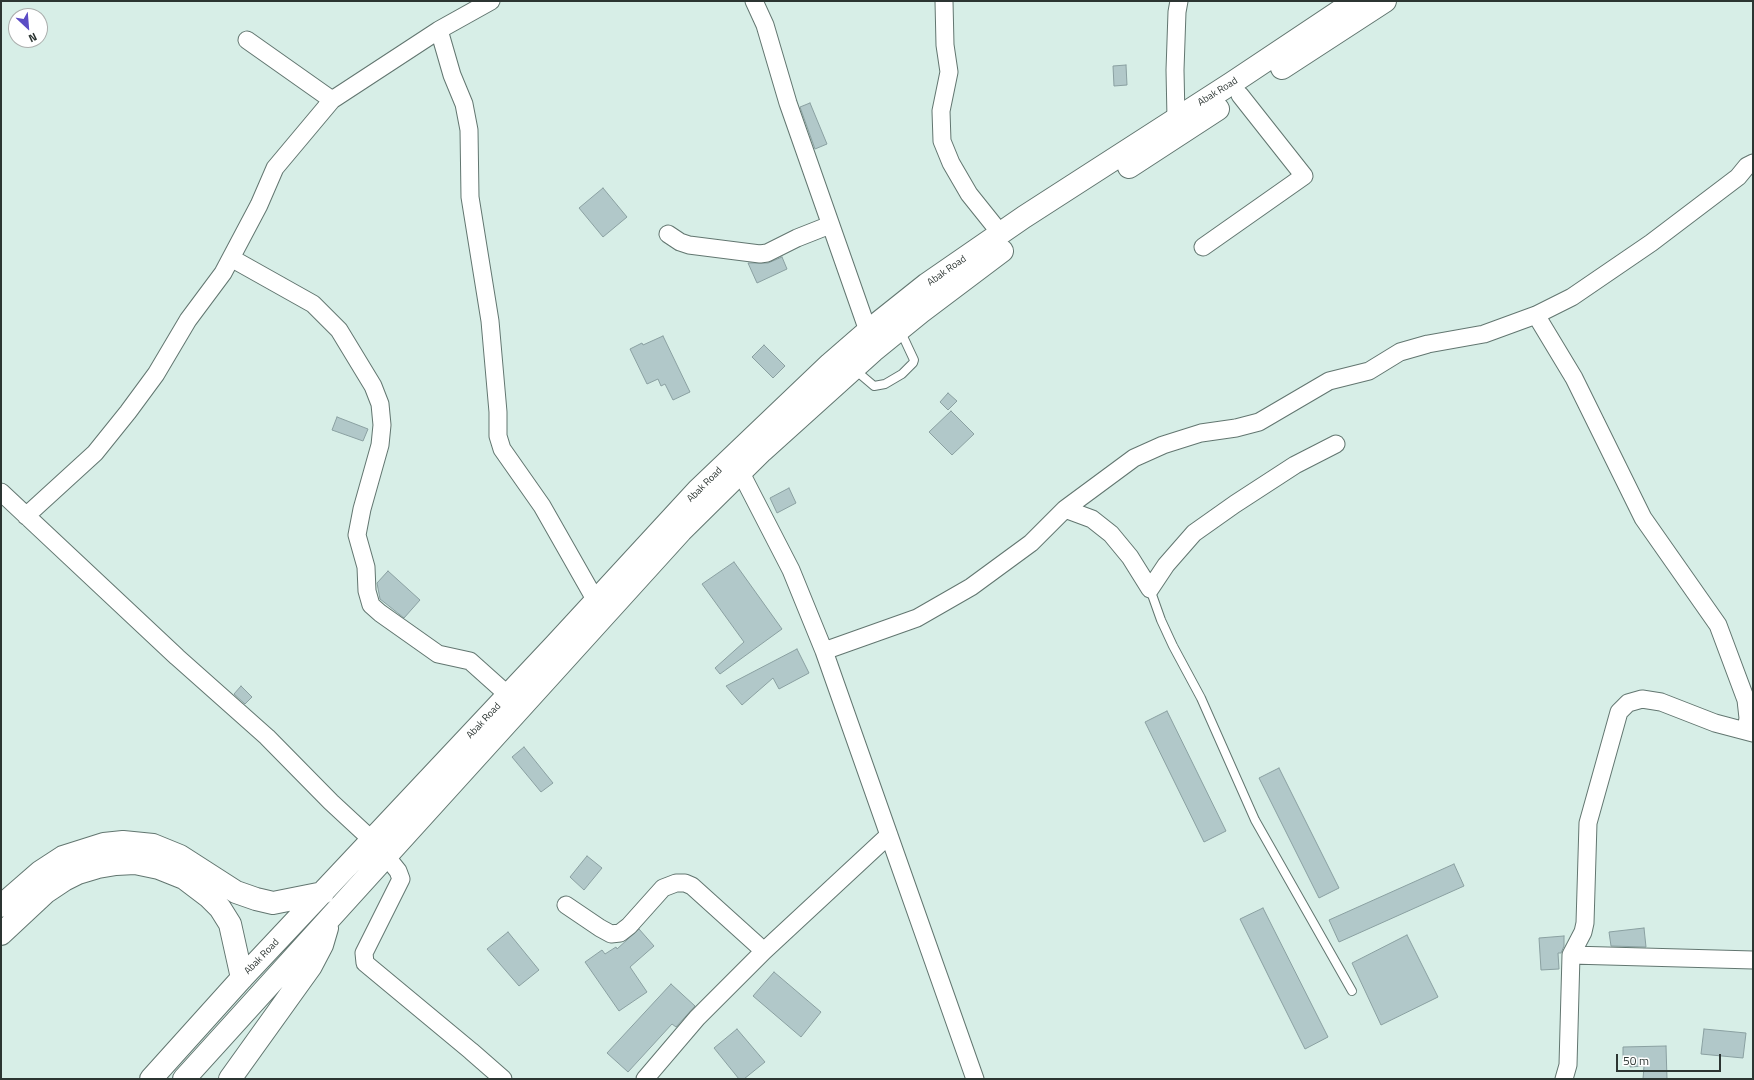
<!DOCTYPE html>
<html>
<head>
<meta charset="utf-8">
<style>
  body { margin:0 }
  #map { position:relative; width:1754px; height:1080px; overflow:hidden; background:#d7eee7; font-family:"Titillium Web",sans-serif }
  canvas { display:block }
  .frame { position:absolute; inset:0; border:2px solid #2c3532; pointer-events:none }
  .north { position:absolute; left:8px; top:8px; width:40px; height:40px; box-sizing:border-box; background:#fff; border:1px solid #abaead; border-radius:50%; rotate:154deg; font-size:11px; font-weight:700; line-height:16px; text-align:center; color:#2c3532 }
  .north::after { content:''; display:block; margin:auto; width:14px; height:18px; background:#5b4cc5; clip-path:polygon(50% 0,100% 100%,50% 72%,0 100%) }
  .scale { position:absolute; left:1616px; top:1054px; width:105px; height:18px; box-sizing:border-box; border:2px solid #2c3532; border-top:0; padding-left:5px; font-size:12px; line-height:14px; white-space:nowrap; color:#2c3532; -webkit-text-stroke:3px #fff; paint-order:stroke }
</style>
</head>
<body>
<div id="map">
<canvas width="1754" height="1080"></canvas>
<div class="frame"></div>
<div class="north">N</div>
<div class="scale">50 m</div>
</div>
<script>
const c = document.querySelector('canvas').getContext('2d');
c.lineJoin = 'round';
function paint(path, color) {
  c.fillStyle = color;
  c.fill(path, 'evenodd');
}
function poly(rows) {
  const path = new Path2D();
  for (const r of rows) {
    path.moveTo(r[0], r[1]);
    for (let i = 2; i < r.length; i += 2) path.lineTo(r[i], r[i + 1]);
  }
  return path;
}
function trace(path, color, width, dash) {
  c.strokeStyle = color;
  c.lineWidth = width;
  c.lineCap = dash ? 'butt' : 'round';
  c.setLineDash(dash || []);
  c.stroke(path);
}
function drawText(font, color, halo, rows, align = 'center') {
  c.font = font + ' "Titillium Web",sans-serif';
  c.lineWidth = 4;
  c.setLineDash([]);
  c.textBaseline = 'middle';
  c.strokeStyle = halo;
  c.fillStyle = color;
  for (const [text, x, y, turn = 0] of rows) {
    c.save();
    c.translate(x, y);
    c.rotate((+turn || 0) * Math.PI / 180);
    c.textAlign = isNaN(turn) ? turn : align;
    if (halo) c.strokeText(text, 0, 0);
    c.fillText(text, 0, 0);
    c.restore();
  }
}
const building = poly([
  [1126,65,1127,85,1114,86,1113,66,1126,65],
  [810,103,827,144,815,149,800,107,810,103],
  [603,188,627,217,603,237,579,208,603,188],
  [782,257,787,269,757,283,748,263,768,263,782,257],
  [663,336,690,392,673,400,665,384,661,386,658,379,647,384,630,349,642,343,643,345,663,336],
  [764,345,785,366,773,378,752,357,764,345],
  [948,393,957,401,948,410,940,402,948,393],
  [951,411,974,434,952,455,929,432,951,411],
  [337,417,368,429,363,441,332,430,337,417],
  [789,488,796,503,777,513,770,498,789,488],
  [734,562,782,629,720,674,715,668,744,642,702,584,734,562],
  [388,571,420,600,404,618,380,599,377,583,388,571],
  [797,649,809,673,779,689,773,678,742,705,726,686,797,649],
  [241,686,252,697,245,704,234,694,241,686],
  [1167,711,1226,831,1204,842,1145,722,1167,711],
  [524,747,553,783,541,792,512,757,524,747],
  [1279,768,1339,888,1319,898,1259,778,1279,768],
  [587,856,602,868,584,890,570,877,587,856],
  [1454,864,1464,886,1339,942,1329,920,1454,864],
  [1263,908,1328,1037,1305,1049,1240,919,1263,908],
  [1644,928,1646,947,1611,946,1609,932,1644,928],
  [639,929,654,946,630,967,647,992,619,1011,585,962,602,950,605,954,616,947,617,949,639,929],
  [508,932,539,970,519,986,487,949,508,932],
  [1407,935,1438,997,1381,1025,1352,963,1407,935],
  [1564,936,1564,946,1561,953,1558,953,1559,969,1541,970,1539,938,1564,936],
  [774,972,821,1012,801,1037,753,996,774,972],
  [671,984,695,1006,676,1027,672,1024,628,1072,607,1053,671,984],
  [737,1029,765,1062,744,1079,739,1079,714,1048,737,1029],
  [1704,1029,1746,1033,1743,1058,1701,1054,1704,1029],
  [1666,1046,1667,1079,1643,1079,1644,1066,1630,1067,1630,1059,1623,1059,1623,1047,1666,1046]
]);
const service = poly([
  [854,369,874,386,885,384,902,374,913,363,914,360,900,330],
  [1150,589,1161,620,1173,646,1201,698,1255,820,1352,991]
]);
const minor = poly([
  [754,1,765,25,788,103,868,331],
  [944,1,945,45,949,72,941,111,942,141,951,163,969,194,1001,234],
  [439,30,452,75,464,104,469,130,470,197,490,321,498,412,498,436,502,449,542,506,596,601],
  [247,40,332,100],
  [1176,118,1175,70,1177,12,1179,1],
  [668,234,680,242,689,245,760,254,767,253,797,238,830,225],
  [1203,247,1304,176,1240,95],
  [231,258,313,304,339,330,373,386,380,404,382,425,380,445,362,509,357,535,366,567,367,591,371,605,380,613,438,654,470,661,508,695],
  [1536,315,1574,378,1643,518,1718,625,1746,700,1748,718,1746,731],
  [741,473,791,570,824,651,975,1079],
  [1,492,177,657,267,737,331,802,372,840],
  [1065,509,1092,519,1111,534,1130,557,1150,589,1166,565,1194,533,1235,504,1295,465,1336,444],
  [26,516,95,453,128,412,156,374,188,320,223,273,259,205,275,168,332,100,439,30,491,1],
  [824,651,917,618,971,587,1031,543,1065,509,1134,458,1163,445,1201,433,1236,428,1259,422,1329,381,1369,371,1400,352,1428,344,1484,334,1536,315,1572,297,1651,243,1738,177,1747,166,1753,163],
  [386,856,398,871,401,879,364,953,365,963,471,1051,503,1079],
  [566,905,600,928,611,934,620,933,629,926,663,888,676,883,685,883,692,886,764,951],
  [1571,955,1753,960],
  [645,1079,697,1018,764,951,889,835],
  [1564,1079,1568,1065,1571,955,1583,932,1585,923,1588,823,1619,712,1628,703,1642,699,1661,702,1715,723,1753,733]
]);
const trunk = poly([
  [1282,68,1385,1],
  [1129,167,1218,109],
  [1,906,40,872,63,857,104,844,123,842,153,845,180,856,236,892,256,899,273,903,323,893],
  [1,934,46,892,64,880,78,873,98,867,116,864,135,863,159,868,184,878,209,897,220,908,230,924,242,978],
  [151,1079,242,978,556,644,698,490,830,364,868,331,927,284,1024,217,1232,83,1355,1],
  [184,1079,681,531,762,451,873,351,921,312,1002,251],
  [230,1079,311,966,322,945,327,928]
]);
const streetNames = [
  ["Abak Road",1218,92,-32],
  ["Abak Road",947,271,-35],
  ["Abak Road",705,485,-45],
  ["Abak Road",484,721,-47],
  ["Abak Road",262,957,-46]
];
paint(building, '#b1c8c9');
trace(building, '#8aa0a1', 1);
trace(service, '#627670', 10);
trace(minor, '#627670', 19);
trace(trunk, '#627670', 24);
trace(service, '#fff', 8);
trace(minor, '#fff', 17);
trace(trunk, '#fff', 22);
drawText('10px', '#2c3532', '#fff', streetNames);
</script>
</body>
</html>
